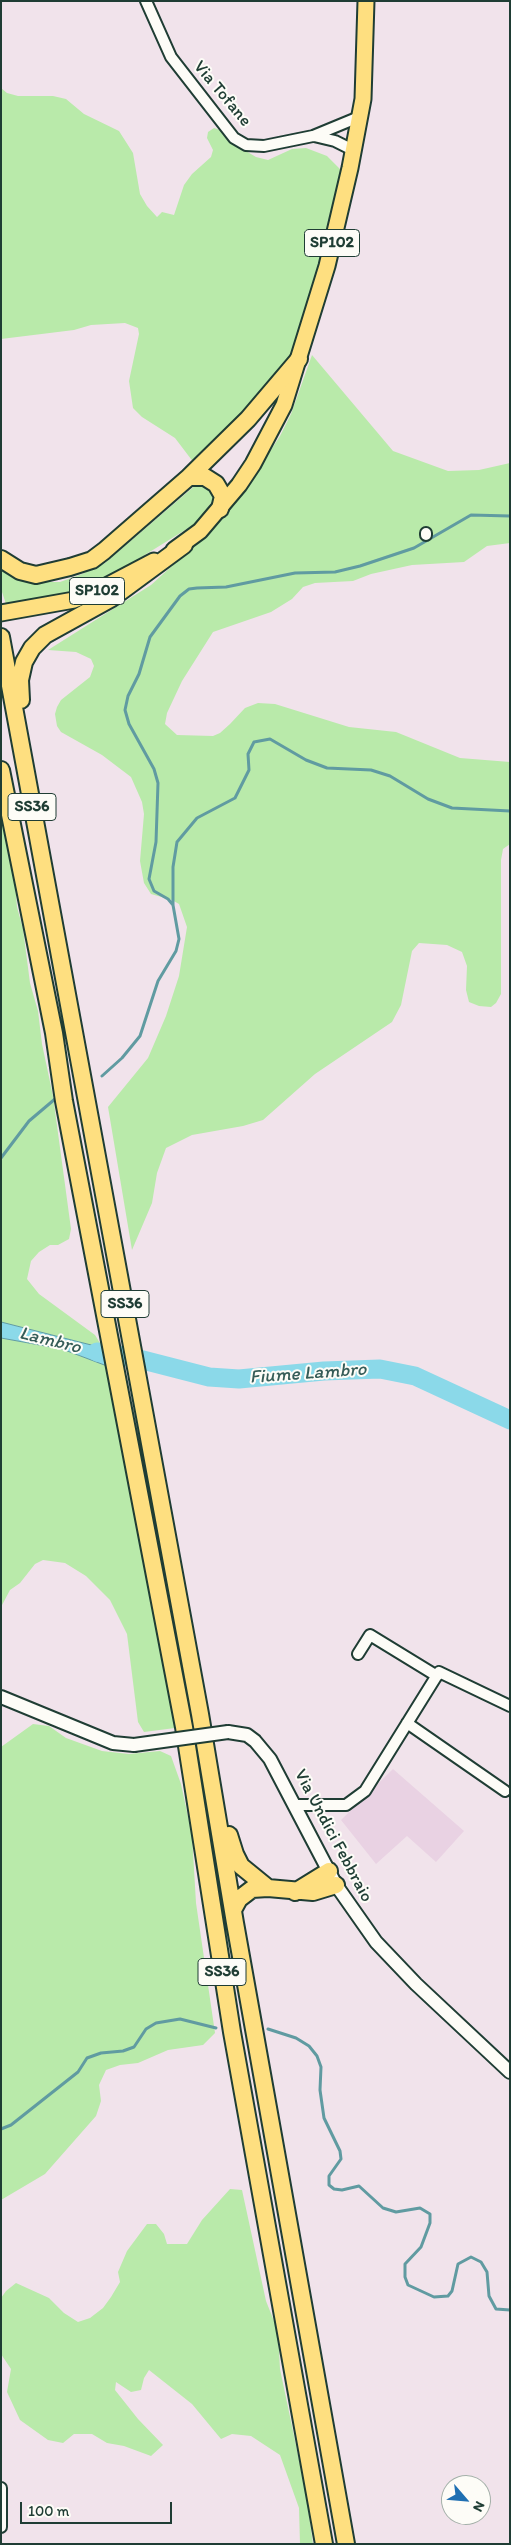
<!DOCTYPE html>
<html>
<head>
<meta charset="utf-8">
<style>
  body { margin:0 }
  #map { position:relative; width:511px; height:2545px; overflow:hidden; background:#f1e3eb; font-family:Itim,sans-serif }
  canvas { display:block }
  .frame { position:absolute; inset:0; border:2px solid #1f3d34; pointer-events:none }
  .north { position:absolute; left:441px; top:2475px; width:50px; height:50px; box-sizing:border-box; background:#fdfcf7; border:1px solid #a4b0a9; border-radius:50%; rotate:117deg; font-size:14px; font-weight:700; line-height:20px; text-align:center; color:#1f3d34 }
  .north::after { content:''; display:block; margin:auto; width:18px; height:22px; background:#1f6fb2; clip-path:polygon(50% 0,100% 100%,50% 72%,0 100%) }
  .scale { position:absolute; left:20px; top:2502px; width:152px; height:22px; box-sizing:border-box; border:2px solid #1f3d34; border-top:0; padding-left:6px; font-size:15px; line-height:18px; white-space:nowrap; color:#1f3d34; -webkit-text-stroke:4px #fdfcf7; paint-order:stroke }
</style>
</head>
<body>
<div id="map">
<canvas width="511" height="2545"></canvas>
<div class="frame"></div>
<div class="north">N</div>
<div class="scale">100 m</div>
</div>
<script>
const c = document.querySelector('canvas').getContext('2d');
c.lineJoin = 'round';
function paint(path, color) {
  c.fillStyle = color;
  c.fill(path, 'evenodd');
}
function poly(rows) {
  const path = new Path2D();
  for (const r of rows) {
    path.moveTo(r[0], r[1]);
    for (let i = 2; i < r.length; i += 2) path.lineTo(r[i], r[i + 1]);
  }
  return path;
}
function trace(path, color, width, dash) {
  c.strokeStyle = color;
  c.lineWidth = width;
  c.lineCap = dash ? 'butt' : 'round';
  c.setLineDash(dash || []);
  c.stroke(path);
}
function drawText(font, color, halo, rows, align = 'center') {
  c.font = font + ' Itim,sans-serif';
  c.lineWidth = 4;
  c.setLineDash([]);
  c.textBaseline = 'middle';
  c.strokeStyle = halo;
  c.fillStyle = color;
  for (const [text, x, y, turn = 0] of rows) {
    c.save();
    c.translate(x, y);
    c.rotate((+turn || 0) * Math.PI / 180);
    c.textAlign = isNaN(turn) ? turn : align;
    if (halo) c.strokeText(text, 0, 0);
    c.fillText(text, 0, 0);
    c.restore();
  }
}
const built = poly([
  [393,1769,464,1831,436,1862,407,1836,376,1864,341,1820]
]);
const green = poly([
  [1,88,7,93,18,96,53,96,66,99,84,114,119,131,133,153,140,194,147,206,157,217,162,212,174,215,184,185,192,174,211,157,213,150,207,138,208,132,214,128,220,130,234,144,256,157,268,160,292,149,306,148,327,156,341,170,343,174,307,314,294,347,286,364,232,427,194,463,175,438,142,417,133,408,129,381,139,334,138,328,125,323,91,325,74,330,1,339],
  [312,355,393,451,448,471,479,470,510,463,510,543,487,546,464,562,412,565,371,574,353,581,315,583,303,587,292,599,271,612,213,632,182,681,167,713,165,724,177,735,213,736,220,733,230,724,245,708,258,703,275,704,349,727,396,732,460,758,510,762,510,844,503,849,501,860,501,994,496,1003,491,1007,479,1006,469,1002,466,990,467,966,462,952,447,945,419,943,412,951,401,1005,392,1022,315,1074,263,1120,243,1126,192,1135,166,1148,157,1173,152,1203,132,1250,108,1107,148,1058,166,1016,179,976,187,927,179,904,172,900,151,894,144,883,140,861,144,814,142,802,131,777,102,755,61,732,57,726,55,714,57,707,61,700,90,677,94,666,91,659,76,652,48,650,151,585,216,526,244,491,280,436,291,414],
  [198,483,211,489,215,497,198,522,106,579,70,595,7,607,1,589,1,568,25,582,60,582,82,574,105,563],
  [1,819,14,870,17,907,23,929,30,983,38,1011,42,1044,53,1096,71,1229,69,1239,58,1245,50,1245,39,1252,31,1261,27,1279,39,1294,95,1335,103,1348,1,1322],
  [1,1338,62,1349,107,1366,142,1557,163,1652,175,1728,144,1732,138,1722,127,1634,110,1600,86,1576,65,1563,43,1560,35,1564,20,1583,10,1590,1,1607],
  [33,1724,49,1726,66,1738,102,1751,129,1754,160,1751,171,1756,181,1784,192,1835,196,1903,215,2033,203,2045,168,2050,138,2063,120,2065,106,2070,99,2085,101,2101,96,2116,45,2174,1,2200,1,1747],
  [230,2189,242,2190,266,2301,278,2331,280,2369,306,2493,313,2544,300,2544,299,2508,280,2455,251,2436,232,2434,221,2439,192,2404,149,2370,144,2378,141,2390,131,2392,116,2382,115,2390,138,2419,163,2445,151,2456,124,2446,107,2443,92,2434,74,2434,63,2443,48,2440,20,2420,7,2392,11,2369,1,2354,1,2298,6,2291,16,2283,49,2298,64,2313,78,2322,90,2318,103,2308,111,2297,120,2282,118,2272,127,2251,147,2224,156,2224,164,2234,167,2244,187,2244,202,2220]
]);
const water = poly([
  [1,1322,103,1348,107,1366,62,1349,1,1338,1,1322]
]);
const stream = poly([
  [173,905,168,899,154,891,149,879,156,842,158,783,154,769,129,724,125,710,128,696,139,674,150,637,180,596,189,589,197,588,226,587,295,573,335,572,360,566,414,548,471,515,510,516],
  [102,1076,122,1058,140,1036,158,981,176,951,179,939,173,905,173,867,177,842,197,818,235,798,249,770,248,754,254,742,270,739,306,760,327,768,371,770,390,776,428,799,452,808,510,811],
  [1,1158,29,1121,55,1099],
  [268,2029,296,2038,309,2046,317,2056,321,2067,320,2090,324,2118,340,2151,341,2159,329,2176,329,2185,334,2189,342,2190,359,2186,383,2208,396,2212,420,2208,430,2214,430,2223,421,2247,405,2264,405,2277,408,2285,434,2297,448,2296,452,2291,458,2264,471,2257,481,2262,487,2272,489,2296,496,2309,510,2310],
  [1,2129,11,2125,78,2072,87,2058,101,2053,123,2051,134,2047,146,2029,156,2023,180,2019,216,2028]
]);
const river = poly([
  [97,1352,135,1358,209,1377,239,1379,324,1371,380,1369,415,1376,510,1420]
]);
const minor = poly([
  [146,1,171,57,234,138,246,145,264,146,313,136,359,117],
  [314,136,335,141,353,150],
  [426,533,426,535],
  [358,1654,370,1635,437,1676],
  [407,1723,505,1791],
  [294,1805,346,1805,365,1791,439,1672,510,1706],
  [1,2488,1,2527]
]);
const tertiary = poly([
  [1,1697,113,1743,134,1745],
  [228,1732,247,1735,255,1741,270,1759,336,1885,376,1942,416,1984,510,2072]
]);
const primary = poly([
  [174,550,200,531,239,485,253,464,284,405,327,266,350,168,363,99,366,1],
  [1,613,74,600,97,591,154,561]
]);
const trunk = poly([
  [189,477,205,477,216,484,223,496,220,509],
  [1,559,20,571,36,575,70,567,92,560,104,551,189,477,248,419,299,359],
  [1,637,200,1714,235,1923,346,2544],
  [21,700,20,680,24,662,32,648,45,635,112,598,184,545],
  [1,770,54,1033,64,1101,184,1727,232,2032,324,2544],
  [229,1835,235,1854,241,1866,268,1888],
  [295,1892,329,1871],
  [233,1910,239,1899,252,1889,268,1888,313,1892,336,1885]
]);
const tertiaryBridge = poly([
  [134,1745,228,1732]
]);
const shields = [
  [332,243,55],
  [97,591,55],
  [32,807,48],
  [125,1304,48],
  [222,1972,48]
];
const shieldNames = [
  ["SP102",332,243],
  ["SP102",97,591],
  ["SS36",32,807],
  ["SS36",125,1304],
  ["SS36",222,1972]
];
const streetNames = [
  ["Via Tofane",222,94,50],
  ["Via Undici Febbraio",333,1836,62]
];
const waterNames = [
  ["Lambro",50,1341,14],
  ["Fiume Lambro",308,1374,-4]
];
paint(built, '#e9d2e3');
paint(green, '#b9eaaa');
paint(water, '#8bd9e9');
trace(water, '#609ba1', 1);
trace(stream, '#609ba1', 3);
trace(river, '#8bd9e9', 19);
trace(minor, '#1f3d34', 14);
trace(tertiary, '#1f3d34', 16);
trace(primary, '#1f3d34', 19);
trace(trunk, '#1f3d34', 20);
trace(minor, '#fdfcf7', 10);
trace(tertiary, '#fdfcf7', 12);
trace(primary, '#fedf80', 15);
trace(trunk, '#fedf80', 16);
trace(tertiaryBridge, '#1f3d34', 16, []);
trace(tertiaryBridge, '#fdfcf7', 12);
for (const [x, y, w] of shields) {
  const box = new Path2D();
  box.roundRect(x - w / 2, y - 13.5, w, 27, 4);
  c.fillStyle = '#fdfcf7';
  c.fill(box);
  trace(box, '#1f3d34', 1);
}
drawText('bold 16px', '#1f3d34', null, shieldNames);
drawText('18px', '#1f3d34', '#fdfcf7', streetNames);
drawText('italic 19px', '#355c58', '#fdfcf7', waterNames);
</script>
</body>
</html>
